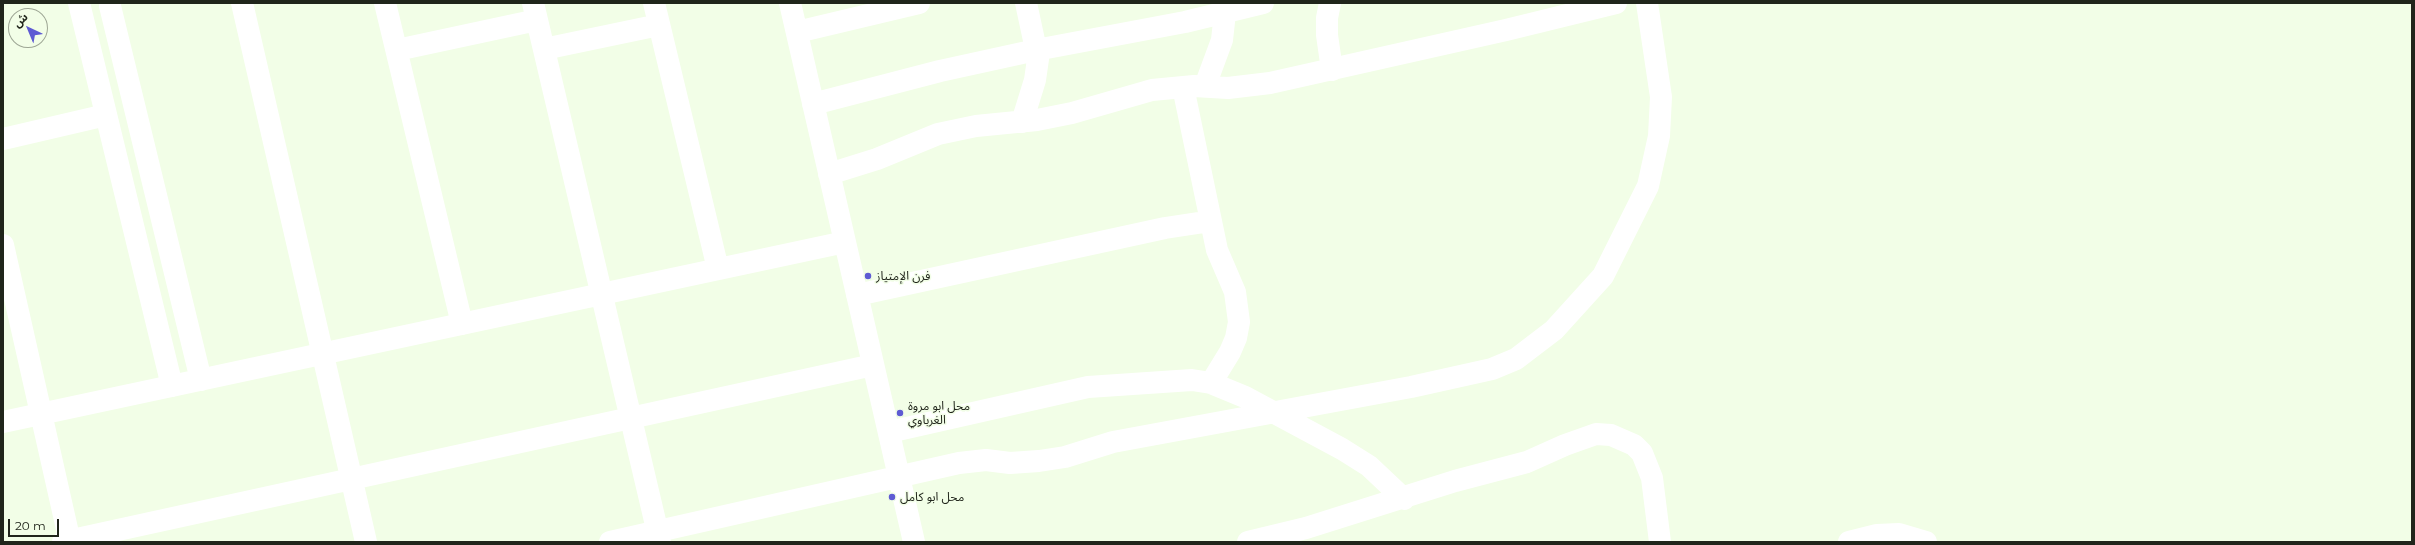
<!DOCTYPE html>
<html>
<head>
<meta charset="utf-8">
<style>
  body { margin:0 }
  #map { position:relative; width:2415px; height:545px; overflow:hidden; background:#f2fee7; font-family:Montserrat,"Noto Sans Arabic",sans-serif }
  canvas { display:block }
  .frame { position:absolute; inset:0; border:4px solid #20251b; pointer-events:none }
  .north { position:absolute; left:8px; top:8px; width:40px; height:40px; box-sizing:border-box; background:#f2fee7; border:1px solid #9ea795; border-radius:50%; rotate:316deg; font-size:11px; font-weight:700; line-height:16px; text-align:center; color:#20251b }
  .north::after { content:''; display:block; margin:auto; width:14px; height:18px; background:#5e5bd3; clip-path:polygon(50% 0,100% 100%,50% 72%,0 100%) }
  .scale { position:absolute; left:8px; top:519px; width:51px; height:18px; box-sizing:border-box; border:2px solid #20251b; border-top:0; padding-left:5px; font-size:12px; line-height:14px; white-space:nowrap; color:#20251b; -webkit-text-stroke:3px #f2fee7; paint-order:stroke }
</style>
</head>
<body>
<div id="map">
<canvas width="2415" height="545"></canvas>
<div class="frame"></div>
<div class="north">ش</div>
<div class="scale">20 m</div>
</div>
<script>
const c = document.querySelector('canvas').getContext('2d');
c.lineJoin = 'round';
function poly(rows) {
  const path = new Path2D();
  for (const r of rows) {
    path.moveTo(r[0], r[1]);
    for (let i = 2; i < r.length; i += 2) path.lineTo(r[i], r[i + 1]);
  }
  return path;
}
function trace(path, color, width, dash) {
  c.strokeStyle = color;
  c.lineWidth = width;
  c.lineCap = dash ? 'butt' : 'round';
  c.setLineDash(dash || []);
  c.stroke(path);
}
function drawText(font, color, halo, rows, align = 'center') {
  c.font = font + ' Montserrat,"Noto Sans Arabic",sans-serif';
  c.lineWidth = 3;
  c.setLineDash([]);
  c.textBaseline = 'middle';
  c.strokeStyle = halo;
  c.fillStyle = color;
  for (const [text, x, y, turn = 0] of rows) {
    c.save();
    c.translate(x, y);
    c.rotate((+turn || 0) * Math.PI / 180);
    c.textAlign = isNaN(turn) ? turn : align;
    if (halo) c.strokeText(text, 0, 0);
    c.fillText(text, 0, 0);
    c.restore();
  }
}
const minor = poly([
  [79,3,172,386],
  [242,3,366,542],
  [385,3,462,324],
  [533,3,660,542],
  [654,3,718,269],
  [790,3,914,542],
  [1330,3,1327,18,1327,35,1332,70],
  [110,6,201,380],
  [797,32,919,3],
  [544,49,659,25],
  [397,50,537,20],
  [1205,86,1222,40,1225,13],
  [1183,87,1217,250,1235,292,1239,322,1236,338,1230,352,1211,383],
  [813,104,940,71,1036,50,1185,22,1263,3],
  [1022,122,1035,80,1038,59,1026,3],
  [3,139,106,115],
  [829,174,877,159,938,134,976,126,1037,120,1072,113,1152,90,1194,86,1228,88,1270,83,1506,30,1616,3],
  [3,245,70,542],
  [857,295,1165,228,1211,221],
  [3,422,845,242],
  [889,432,1088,387,1192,380,1211,383,1245,397,1342,449,1369,466,1404,499],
  [63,542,873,365],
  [610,542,959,463,986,460,1010,463,1039,461,1065,457,1113,442,1411,387,1492,369,1516,359,1554,330,1603,276,1648,186,1659,136,1661,97,1647,3],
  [1248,542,1306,528,1455,481,1527,462,1565,445,1596,434,1611,435,1634,445,1642,453,1652,478,1660,542],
  [1849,542,1877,535,1899,534,1926,542]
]);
const markers = [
  [868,276,4,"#5e5bd3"],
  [900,413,4,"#5e5bd3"],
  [892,497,4,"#5e5bd3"]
];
const poiNames = [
  ["فرن الإمتياز",876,276],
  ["محل ابو مروة",908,406],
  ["الغرباوي",908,420],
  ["محل ابو كامل",900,497]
];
trace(minor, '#fff', 22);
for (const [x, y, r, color] of markers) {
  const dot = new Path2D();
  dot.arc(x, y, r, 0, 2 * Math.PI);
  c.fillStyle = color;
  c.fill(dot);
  trace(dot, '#f2fee7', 1.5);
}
drawText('12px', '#20251b', '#f2fee7', poiNames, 'left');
</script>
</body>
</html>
